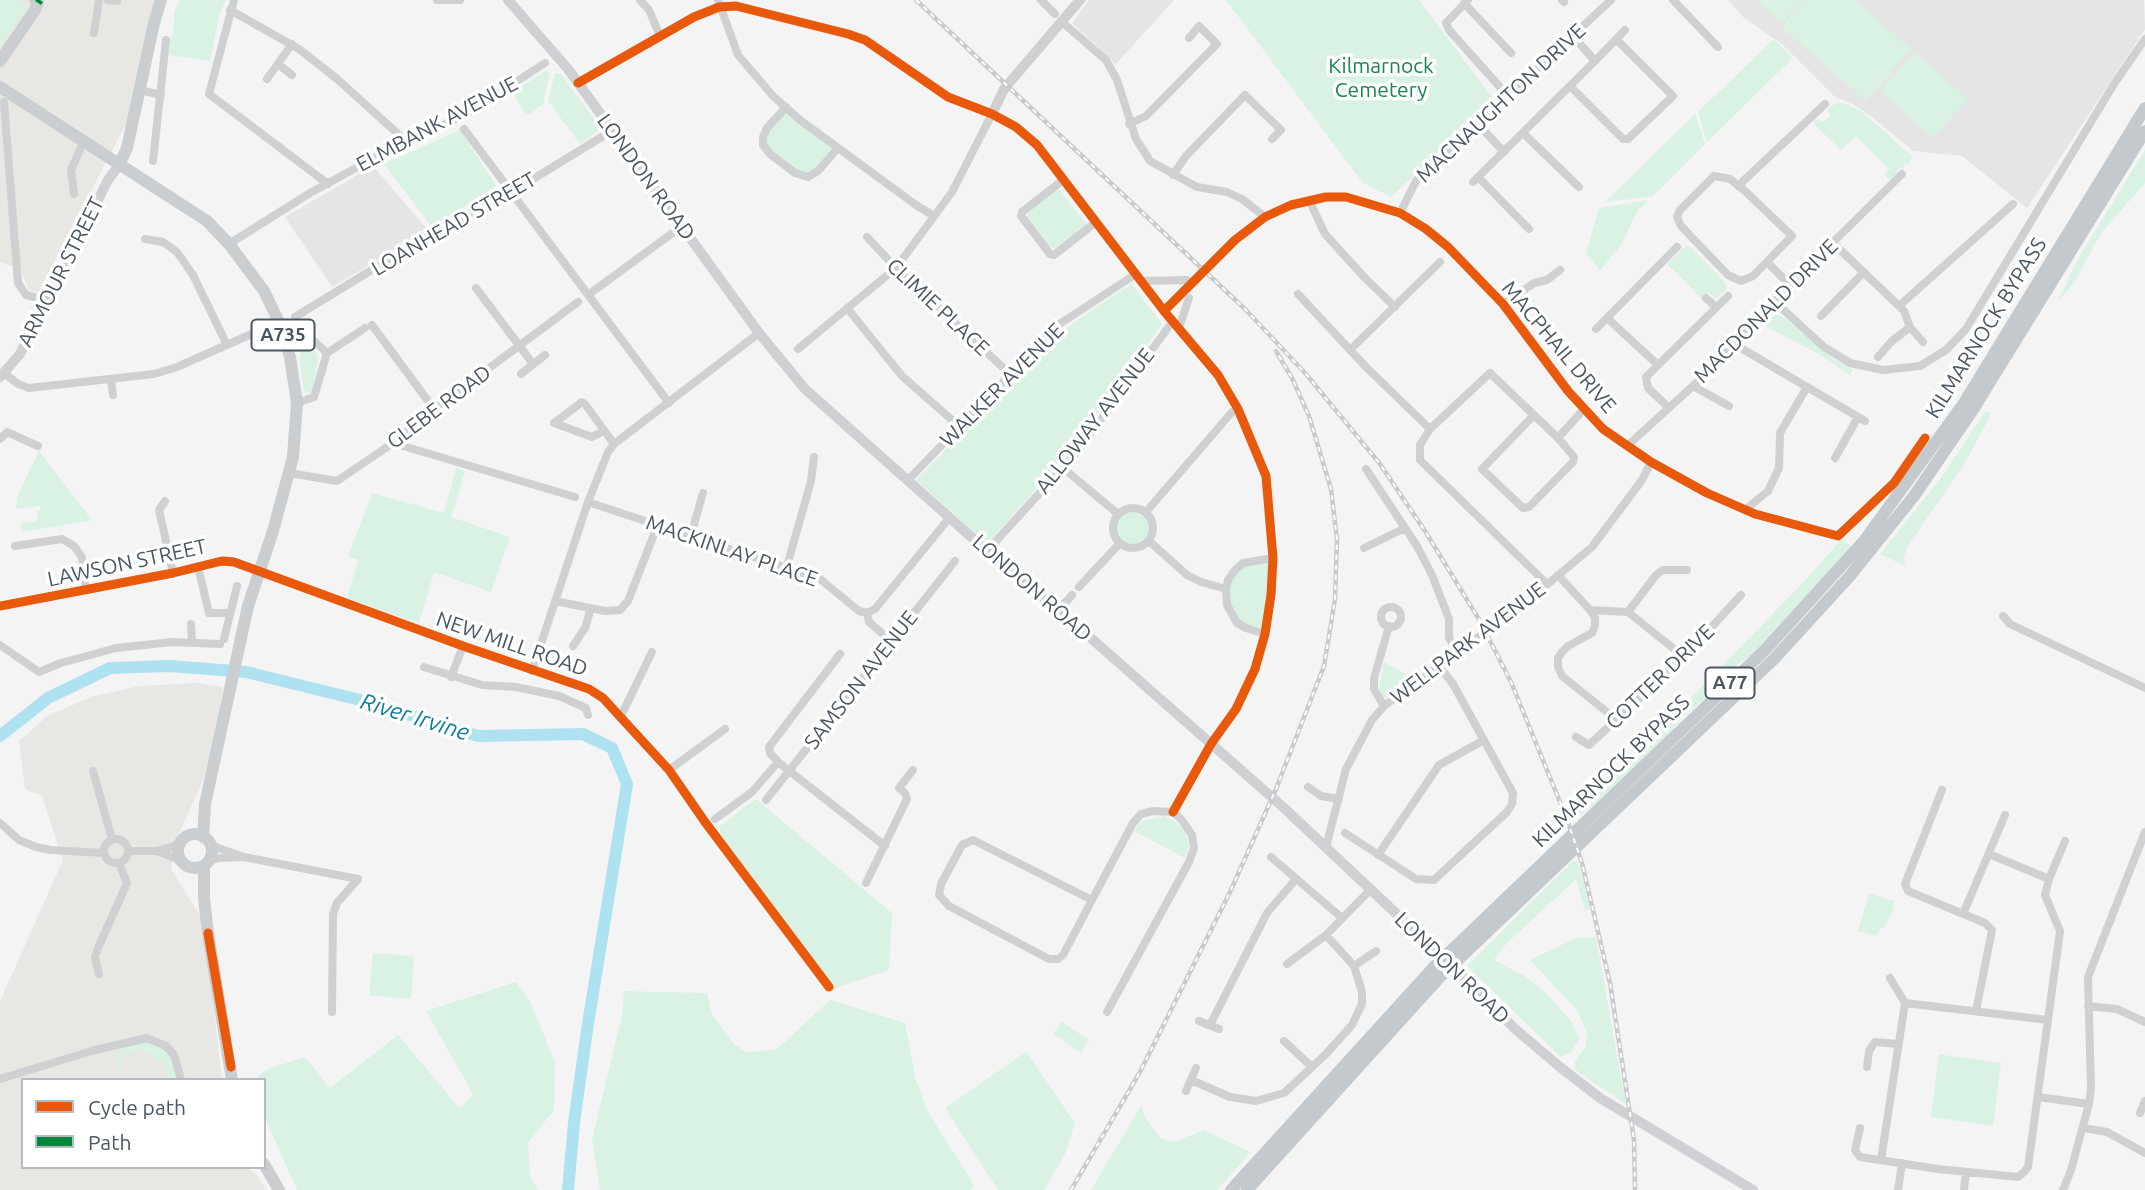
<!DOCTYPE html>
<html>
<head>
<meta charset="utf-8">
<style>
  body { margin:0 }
  #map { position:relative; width:2145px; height:1190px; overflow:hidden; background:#f4f4f4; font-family:Ubuntu,sans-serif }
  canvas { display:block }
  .legend { position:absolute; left:21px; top:1078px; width:245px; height:91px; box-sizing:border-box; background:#fff; border:2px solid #b7bbc0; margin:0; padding:9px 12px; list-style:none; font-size:21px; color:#4a5661 }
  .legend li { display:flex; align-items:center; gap:14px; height:35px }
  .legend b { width:35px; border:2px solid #b7bbc0 }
</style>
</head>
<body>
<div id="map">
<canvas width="2145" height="1190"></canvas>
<ul class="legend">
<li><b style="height:9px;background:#e8590c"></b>Cycle path</li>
<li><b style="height:9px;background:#00873e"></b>Path</li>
</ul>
</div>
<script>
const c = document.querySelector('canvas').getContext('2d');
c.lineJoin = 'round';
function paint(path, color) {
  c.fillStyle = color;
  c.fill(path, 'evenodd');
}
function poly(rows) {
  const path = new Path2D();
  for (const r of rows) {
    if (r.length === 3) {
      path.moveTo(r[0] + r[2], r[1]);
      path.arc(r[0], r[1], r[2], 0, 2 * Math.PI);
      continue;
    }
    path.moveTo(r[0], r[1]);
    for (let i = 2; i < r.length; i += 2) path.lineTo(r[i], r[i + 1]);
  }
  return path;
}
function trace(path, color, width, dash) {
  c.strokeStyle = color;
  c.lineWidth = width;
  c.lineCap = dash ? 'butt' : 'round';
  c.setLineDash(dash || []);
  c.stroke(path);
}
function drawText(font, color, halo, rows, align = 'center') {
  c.font = font + ' Ubuntu,sans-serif';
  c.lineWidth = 7;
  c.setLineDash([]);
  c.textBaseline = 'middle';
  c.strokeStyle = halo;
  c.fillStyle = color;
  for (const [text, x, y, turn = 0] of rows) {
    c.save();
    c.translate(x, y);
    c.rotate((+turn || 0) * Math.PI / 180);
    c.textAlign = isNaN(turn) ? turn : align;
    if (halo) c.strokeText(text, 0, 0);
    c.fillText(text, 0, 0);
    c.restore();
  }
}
const commercial = poly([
  [0,0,156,0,127,122,38,293,29,290,20,269,0,262],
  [198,683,223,687,213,749,200,787,176,840,171,869,204,922,222,1080,23,1080,23,1167,246,1167,257,1175,266,1190,0,1190,0,1001,63,860,42,796,25,789,19,741,47,716,94,696,140,686]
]);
const education = poly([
  [1089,0,1174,0,1116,64,1072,23],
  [1728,0,2144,0,2145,29,2027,208,1962,156,1913,151,1872,117,1853,104,1835,97,1782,44,1744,18],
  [373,166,428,230,332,287,285,217]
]);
const green = poly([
  [0,0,18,0,24,4,26,9,0,47],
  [180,0,226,0,220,13,210,61,169,55,170,42,174,28,174,12],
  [1226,0,1419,0,1494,100,1391,197,1363,183],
  [1756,0,1803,0,1782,23],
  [1805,0,1855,0,1911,49,1866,101,1781,27],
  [1774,39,1793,58,1707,142,1698,112],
  [1915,52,1968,99,1933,138,1880,91],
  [546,71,550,72,543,104,529,114,525,113,512,92],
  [555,73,561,74,600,127,596,132,580,144,548,101],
  [1840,102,1861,111,1913,157,1909,164,1905,163,1903,169,1900,167,1896,171,1898,176,1893,181,1884,175,1889,169,1856,136,1841,150,1813,123,1816,119,1823,122,1831,115,1828,112,1829,107],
  [786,107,838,148,808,177,795,173,763,145,767,128],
  [1695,114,1705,144,1653,196,1605,202],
  [460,130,496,186,432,227,384,164],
  [2145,150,2145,183,2102,232,2073,284,2058,302,2075,264],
  [1058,188,1087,225,1059,248,1049,247,1026,218,1030,210],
  [1649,200,1638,210,1621,245,1600,270,1586,253,1599,208],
  [1686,246,1689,246,1725,282,1727,289,1717,298,1708,293,1702,299,1667,264],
  [1131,284,1162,324,1071,450,987,544,916,480,1066,328],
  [1775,314,1785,318,1833,359,1853,370,1850,375,1819,354,1763,325],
  [295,333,317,354,318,360,312,391,309,394,304,391,300,363,301,353],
  [1985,412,1990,412,1988,420,1962,468,1907,547,1904,558,1905,566,1880,554,1940,479],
  [39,451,92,520,22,532,20,524,38,521,37,511,40,510,40,506,16,509,18,494],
  [456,468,465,471,451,517,510,537,491,592,434,572,419,623,347,598,358,560,348,556,372,493,444,513],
  [1133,528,17],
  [1841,540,1854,547,1760,651,1738,664,1709,695,1679,721,1662,743,1608,795,1577,818,1574,809,1661,734,1682,707,1801,585],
  [1273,558,1265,634,1246,628,1231,615,1228,580,1243,563],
  [1384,662,1415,679,1388,699,1382,696,1379,688],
  [756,799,892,913,889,970,833,989,720,835,720,826],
  [1164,816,1179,824,1186,834,1189,846,1185,858,1134,831,1142,821],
  [1574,860,1579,865,1591,908,1585,911,1576,879,1506,944,1494,960,1524,976,1545,992,1572,1022,1579,1038,1572,1052,1561,1057,1467,966],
  [1869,893,1894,901,1893,910,1884,928,1881,927,1877,936,1858,931],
  [1596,937,1617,1055,1626,1104,1581,1074,1575,1069,1575,1061,1586,1046,1587,1032,1576,1009,1530,960,1576,938],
  [373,953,414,956,411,999,369,995],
  [516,982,529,999,555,1062,554,1110,528,1143,530,1176,538,1190,297,1190,264,1116,264,1080,254,1080,267,1069,305,1057,330,1088,398,1035,460,1109,473,1094,426,1011],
  [624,991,707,993,712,1015,734,1044,746,1052,776,1050,830,1000,905,1023,916,1080,928,1112,974,1185,971,1190,600,1190,592,1140,622,1015],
  [1062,1022,1089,1040,1081,1053,1053,1034],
  [139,1043,156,1045,166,1052,175,1068,177,1080,168,1077,164,1061,156,1063,152,1052,145,1054,143,1049,118,1056,125,1076,117,1063,116,1053,120,1048],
  [1026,1052,1075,1123,1065,1154,1044,1190,998,1190,945,1108],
  [1939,1054,2001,1063,1993,1126,1931,1117],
  [1141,1106,1145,1117,1161,1139,1176,1142,1203,1130,1251,1152,1217,1190,1091,1190]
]);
const river = poly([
  [0,736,48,698,110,668,170,666,246,672,368,702,478,736,583,734,612,748,627,784,587,1030,574,1123,568,1190]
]);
const minor = poly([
  [108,0,117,1],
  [234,0,209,94,328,184],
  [437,0,460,0],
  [640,0,649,10,660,36],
  [718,0,738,55,773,96,800,120,916,205,934,216],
  [1041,0,1055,14],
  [1468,0,1446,23,1449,30,1508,96],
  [1562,0,1564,2],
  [1673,0,1718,47],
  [1464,3,1511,53],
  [230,10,299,49,336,78,407,142],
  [1062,22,1106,60,1117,80,1136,139,1150,161,1197,187,1227,192,1242,199,1265,217],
  [94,33,99,0],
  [1573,36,1595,61,1625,30],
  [278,64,292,75],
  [267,79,292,44],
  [578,83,694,17,719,7,736,6,848,34,865,40,948,97,992,114,1016,127,1037,145,1164,311,1218,375,1238,409,1266,476,1273,558,1271,595,1265,634,1255,669,1236,709,1211,744,1173,812],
  [1570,86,1623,139,1628,139,1673,96,1616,39],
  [140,90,161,95],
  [4,102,18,283,26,295,47,300],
  [786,107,767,128,763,137,763,145,770,154,795,173,808,177,818,171,838,148],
  [1129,124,1146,116,1217,44,1199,26,1189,38],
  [1478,124,1504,152],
  [464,129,669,403],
  [1523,133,1579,187],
  [153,161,166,40],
  [1173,175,1186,156,1245,95,1281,130,1272,139],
  [1714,176,1730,179,1746,192,1792,236,1753,276,1741,281,1728,275,1681,226,1677,217,1680,210,1714,176],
  [1478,177,1529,229],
  [1063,180,1022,212,1021,216,1050,254,1054,255,1096,222],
  [1473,182,1595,61],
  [1738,186,1825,104],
  [74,194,71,170,84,141],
  [1309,200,1325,234,1364,277,1395,307],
  [1400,213,1416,181,1611,0],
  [867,237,896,268,1011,375],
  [145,239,163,242,177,252,193,275,227,345],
  [1833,243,1899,306,2013,204],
  [229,244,310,193,376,157,468,113,545,63],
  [1767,262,1790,285],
  [1141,281,1187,280],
  [476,288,533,364],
  [1298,294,1366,367,1430,429],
  [588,295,682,226],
  [1706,298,1716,307],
  [1775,302,1824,347,1850,363,1883,370,1920,366,1946,350,1966,329,2114,84,2145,39],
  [1503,304,1534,283,1547,280,1560,270],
  [1899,306,1904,311,1910,327,1923,342],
  [847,308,902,376,960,427],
  [1164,311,1235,240,1265,217,1291,205,1326,197,1346,197,1400,213,1426,229,1448,247,1503,304,1568,391,1603,429,1651,462,1707,493,1755,514,1838,536,1894,483,1925,438],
  [1821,316,1863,273],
  [1607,318,1658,365],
  [372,325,434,409],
  [1179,328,1189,298],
  [1596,329,1677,247],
  [1734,344,1865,421],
  [798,349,896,268,952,192,992,114],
  [1350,350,1440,262],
  [327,353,365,328],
  [1878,357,1891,342,1910,327],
  [4,373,18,384,29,388,154,374,177,367,265,328],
  [521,374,545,355],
  [111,380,113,395],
  [1693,386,1729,406],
  [297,403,314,397,327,353,300,328,295,317,437,230,512,192,613,130],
  [1669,408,1648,388,1646,377,1728,296],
  [1534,415,1482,469,1523,508,1529,507,1573,462,1574,457,1558,438,1490,373,1430,429,1420,445,1420,460,1547,584],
  [604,431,592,437,554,423,582,402,585,404,614,444],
  [1558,438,1584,409],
  [0,439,7,432,38,446],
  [393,443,575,497],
  [1627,446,1693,386,1790,285,1902,174],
  [1835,458,1858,417],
  [1063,468,1118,514],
  [1366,469,1417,546,1432,575,1449,619,1449,638,1457,652],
  [289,473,337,481,393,443,434,409,578,302],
  [909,479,1058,325,1136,274],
  [165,501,159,510,173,573],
  [588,502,820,579,859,611,867,613],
  [1133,528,20],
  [1745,510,1768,491,1779,468,1780,433,1807,387],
  [1146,512,1232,412,1238,409],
  [691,535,703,493],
  [1149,541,1187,575,1201,582,1226,589],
  [15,546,62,539,74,546,82,557,86,590],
  [1364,548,1405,528],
  [987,551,1076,453,1173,321],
  [787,566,811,481,814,457],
  [198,567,209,613,229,613],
  [1558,575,1590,610,1595,618,1595,626,1592,633,1568,646,1562,652,1558,658,1558,667,1562,676,1617,720],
  [1079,587,1120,543],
  [555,601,605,611,620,610,628,601,658,524],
  [0,606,173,573,222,561,234,562,463,646,589,689,603,698,669,770,705,822,829,987],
  [1391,617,10],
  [1590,610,1628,612,1684,657],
  [1058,611,1072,595],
  [1628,612,1656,575,1663,570,1687,570],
  [867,613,875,609,950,517],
  [867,613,869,622,892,642],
  [2003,616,2010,624,2145,688],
  [191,624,192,643],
  [1265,634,1246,628,1237,623,1227,605,1226,589,1228,580,1235,570,1243,563,1273,558],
  [224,639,237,586],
  [0,645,39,672,61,663,116,648,172,642,220,644],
  [573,646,585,628,591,608],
  [840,654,769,747,770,753,778,762,885,846],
  [424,667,482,685,516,687,559,696,586,708,588,715],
  [532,671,588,502,608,452,614,444,759,333],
  [451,677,463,646],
  [1384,706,1374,689,1374,678,1389,626],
  [620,718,652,652],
  [1576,737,1589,745,1684,657,1741,595],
  [669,770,725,729],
  [93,771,112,839],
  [1308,787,1321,796,1339,799],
  [1942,790,1905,884,1908,891,1985,923,1992,930,1976,1011],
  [766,800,955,561],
  [715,819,752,792,778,762],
  [0,823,19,840,36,847,50,850,104,853],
  [1345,833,1416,879,1434,880,1507,812,1512,804,1513,793,1453,684,1439,666],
  [116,851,12],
  [1326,847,1346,769,1372,720,1384,706,1520,607,1592,547,1642,480,1651,462],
  [128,851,157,851,180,844],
  [157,851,180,860],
  [1989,854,2049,879],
  [1378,855,1439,765,1484,740],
  [244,857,358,879],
  [1271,857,1342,918],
  [209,861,219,858,244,857,210,845],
  [866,883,907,799,905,793,899,788,913,770],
  [1092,900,973,840,962,845,941,884,939,895,949,906,1049,959,1058,959,1063,955,1092,900,1133,823,1141,814,1153,811,1173,812,1181,819,1192,835,1194,848,1189,862,1107,1012],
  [1963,914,2005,815],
  [1287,964,1326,935,1371,889],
  [1354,966,1376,951],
  [99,974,95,957,98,948,127,883,119,863],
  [1905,1003,2048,1020],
  [2088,1006,2117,1009,2145,1022],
  [332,1012,333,914,337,903,358,879],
  [1199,1021,1219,1029],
  [1210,1025,1267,913,1296,879],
  [1284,1041,1312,1067],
  [1867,1067,1869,1051,1875,1042,1898,1044],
  [0,1079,95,1050,147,1038,166,1046,174,1055,181,1080],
  [1191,1080,1230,1097,1256,1101,1284,1093,1325,1055,1352,1025,1362,1004,1362,992,1354,966,1326,935],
  [1186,1091,1196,1068],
  [2038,1097,2089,1104],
  [2140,1113,2145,1101],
  [1860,1128,1855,1150,1860,1157,1938,1169,2018,1177,2024,1172,2028,1167,2060,931,2045,895,2049,879,2065,841],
  [2084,1128,2107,1132,2145,1153],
  [1881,1160,1905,1003,1890,978],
  [1898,1190,1902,1163],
  [1964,1190,1966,1172],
  [2063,1190,2071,1170,2089,1104,2091,1088,2088,977,2145,832]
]);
const tertiary = poly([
  [992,114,1004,89,1080,0]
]);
const secondary = poly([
  [508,0,568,69,759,333,805,389,987,551,1093,640,1283,807,1469,982,1514,1028,1560,1067,1600,1098,1753,1190],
  [0,377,20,354,108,180,119,165]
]);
const primary = poly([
  [0,61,35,10,38,3,35,0],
  [0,87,207,221,229,244,264,291,279,322,290,357,297,403,293,457,273,531,248,606,205,804,203,837],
  [119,165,127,148,154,23,161,0],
  [195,851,17],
  [204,866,204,898,208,933,232,1080],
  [264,1164,279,1190]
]);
const trunk = poly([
  [1231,1190,1434,967,1765,650,1864,541,1964,403,2145,108],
  [1247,1190,1440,977,1774,659,1849,577,1914,496,1972,411,2145,131]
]);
const rail = poly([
  [916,0,1245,309,1306,374,1380,464,1425,531,1480,621,1511,682,1567,819,1582,863,1610,983,1634,1140,1635,1190],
  [1071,1190,1140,1072,1230,892,1276,789,1324,666,1335,599,1337,539,1331,489,1309,416,1292,378,1276,351]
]);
const quiet = poly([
  [38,3,40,0]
]);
const cycleway = poly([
  [578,83,694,17,719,7,736,6,848,34,865,40,948,97,992,114,1016,127,1037,145,1164,311,1218,375,1238,409,1266,476,1273,558,1271,595,1265,634,1255,669,1236,709,1211,744,1173,812],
  [1164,311,1235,240,1265,217,1291,205,1326,197,1346,197,1400,213,1426,229,1448,247,1503,304,1568,391,1603,429,1651,462,1707,493,1755,514,1838,536,1894,483,1925,438],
  [0,606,173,573,222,561,234,562,463,646,589,689,603,698,669,770,705,822,829,987],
  [208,933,231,1067]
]);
const shields = [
  [283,335,63],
  [1730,683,49]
];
const shieldNames = [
  ["A735",283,335],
  ["A77",1730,683]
];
const parkNames = [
  ["Kilmarnock",1381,66],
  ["Cemetery",1381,90]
];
const streetNames = [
  ["MACNAUGHTON DRIVE",1501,103,-43],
  ["ELMBANK AVENUE",437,124,-28],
  ["LONDON ROAD",646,177,54],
  ["LOANHEAD STREET",454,224,-30],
  ["ARMOUR STREET",61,272,-63],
  ["CLIMIE PLACE",938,307,43],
  ["MACDONALD DRIVE",1766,311,-45],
  ["KILMARNOCK BYPASS",1986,328,-58],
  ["MACPHAIL DRIVE",1559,347,50],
  ["WALKER AVENUE",1002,385,-45],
  ["GLEBE ROAD",439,407,-37],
  ["ALLOWAY AVENUE",1095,421,-52],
  ["MACKINLAY PLACE",732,551,19],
  ["LAWSON STREET",127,563,-12],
  ["LONDON ROAD",1032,588,41],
  ["WELLPARK AVENUE",1468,643,-37],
  ["NEW MILL ROAD",512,644,19],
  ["COTTER DRIVE",1660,677,-44],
  ["SAMSON AVENUE",861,680,-52],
  ["KILMARNOCK BYPASS",1611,771,-44],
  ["LONDON ROAD",1452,968,44]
];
const waterNames = [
  ["River Irvine",415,717,17]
];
paint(commercial, '#e8e7e3');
paint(education, '#e6e5e6');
paint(green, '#d9f2e3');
trace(river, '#aee2f0', 12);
trace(minor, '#ced0d2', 8);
trace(tertiary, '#ced0d2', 10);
trace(secondary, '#ced0d4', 10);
trace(primary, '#caced1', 12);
trace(trunk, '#c4c9cd', 12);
trace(rail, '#c9cacc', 4.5);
trace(rail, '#fff', 2, [5]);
trace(quiet, '#00873e', 7, [14, 7]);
trace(cycleway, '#e8590c', 9);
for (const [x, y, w] of shields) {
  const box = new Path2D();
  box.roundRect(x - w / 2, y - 15.5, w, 31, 5);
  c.fillStyle = '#fff';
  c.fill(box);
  trace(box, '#4a5661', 2);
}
drawText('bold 19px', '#4a5661', null, shieldNames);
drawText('21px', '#17864f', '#fff', parkNames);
drawText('21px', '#4a5661', '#fff', streetNames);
drawText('italic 23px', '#0c7c9b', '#fff', waterNames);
</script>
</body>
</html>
